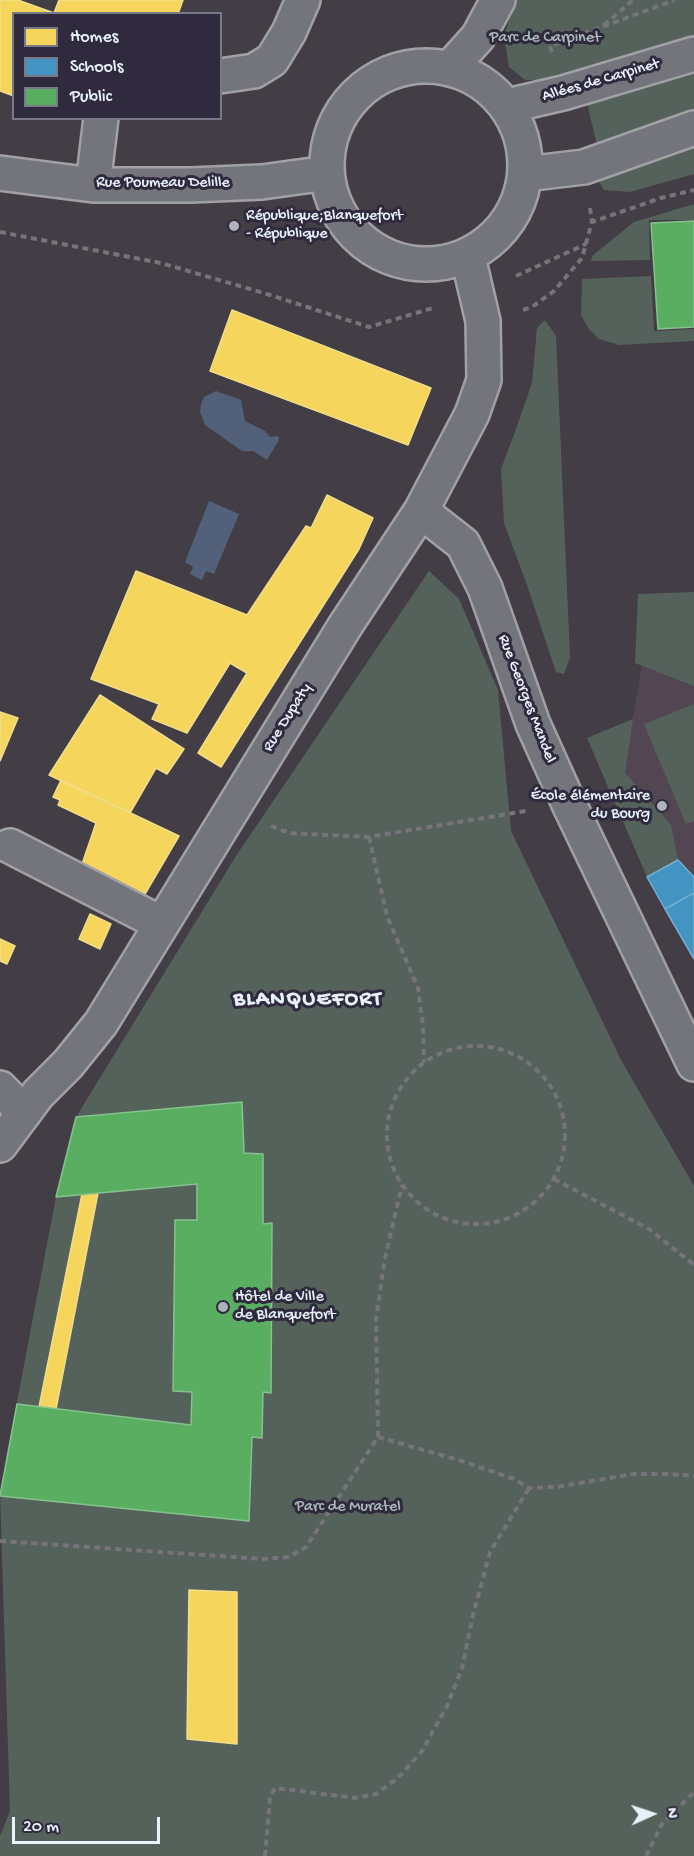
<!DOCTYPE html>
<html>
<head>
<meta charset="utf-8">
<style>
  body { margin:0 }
  #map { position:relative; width:694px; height:1856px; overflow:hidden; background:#433e46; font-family:"Gochi Hand",sans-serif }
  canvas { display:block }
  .legend { position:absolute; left:12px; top:12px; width:210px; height:108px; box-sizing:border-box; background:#2f2a3d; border:2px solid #797a88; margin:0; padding:8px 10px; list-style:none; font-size:18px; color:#e8f1f8 }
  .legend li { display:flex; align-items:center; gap:12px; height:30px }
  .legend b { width:30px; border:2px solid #797a88 }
  .north { position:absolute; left:622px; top:1784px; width:60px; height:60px; -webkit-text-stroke:4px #2f2a3d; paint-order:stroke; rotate:87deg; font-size:16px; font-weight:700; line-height:24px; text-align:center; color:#e8f1f8 }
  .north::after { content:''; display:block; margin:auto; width:21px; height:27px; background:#e8f1f8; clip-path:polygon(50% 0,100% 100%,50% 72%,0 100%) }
  .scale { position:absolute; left:12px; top:1817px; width:148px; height:27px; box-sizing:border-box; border:3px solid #e8f1f8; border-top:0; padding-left:8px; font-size:18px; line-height:21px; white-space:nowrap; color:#e8f1f8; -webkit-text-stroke:4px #2f2a3d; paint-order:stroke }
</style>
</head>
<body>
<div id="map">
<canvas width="694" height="1856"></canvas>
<ul class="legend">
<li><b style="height:16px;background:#f6d55c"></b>Homes</li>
<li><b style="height:16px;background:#4393c3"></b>Schools</li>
<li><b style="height:16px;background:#5aae61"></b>Public</li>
</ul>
<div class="north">N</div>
<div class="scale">20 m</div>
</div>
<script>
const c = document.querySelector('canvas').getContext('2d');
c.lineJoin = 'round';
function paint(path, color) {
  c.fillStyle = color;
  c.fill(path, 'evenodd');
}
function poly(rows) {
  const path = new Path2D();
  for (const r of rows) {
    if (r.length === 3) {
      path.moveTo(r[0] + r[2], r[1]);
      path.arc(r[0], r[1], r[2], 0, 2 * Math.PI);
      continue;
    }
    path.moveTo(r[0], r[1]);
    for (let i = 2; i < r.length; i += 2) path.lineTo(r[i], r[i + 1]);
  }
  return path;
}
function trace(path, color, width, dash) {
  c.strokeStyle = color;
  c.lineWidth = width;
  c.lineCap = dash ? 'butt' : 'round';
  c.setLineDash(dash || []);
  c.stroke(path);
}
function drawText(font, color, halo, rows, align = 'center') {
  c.font = font + ' "Gochi Hand",sans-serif';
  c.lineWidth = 6;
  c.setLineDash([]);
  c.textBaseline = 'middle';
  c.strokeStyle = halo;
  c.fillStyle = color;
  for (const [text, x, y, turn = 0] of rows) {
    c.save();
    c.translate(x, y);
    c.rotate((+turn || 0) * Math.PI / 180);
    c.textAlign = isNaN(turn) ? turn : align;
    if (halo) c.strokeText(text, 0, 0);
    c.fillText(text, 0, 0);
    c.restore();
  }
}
const built = poly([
  [652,605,694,606,694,959,647,877,663,869,595,744,633,719]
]);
const green = poly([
  [515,0,694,0,694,39,570,75,541,80,525,80,509,67,504,37],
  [694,67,694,111,597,145,587,103],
  [694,141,694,174,630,192,604,190,595,175],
  [694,204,694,220,649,220,650,260,591,261,592,256,634,222],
  [651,276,654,331,694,329,694,341,619,345,599,339,589,329,581,315,582,279],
  [545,320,556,336,570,658,564,674,556,672,526,582,504,523,501,469,515,432,532,383,537,328],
  [429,571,459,599,498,690,511,831,621,1060,694,1186,694,1856,0,1856,0,1836,10,1811,0,1491,56,1197,76,1117,236,856],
  [694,592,694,686,635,663,638,594],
  [694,704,694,821,686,824,644,724],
  [633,719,625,773,671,825,678,860,647,877,587,738]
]);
const water = poly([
  [216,391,241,400,245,421,265,431,270,437,278,436,279,440,267,460,253,451,242,451,205,425,200,412,201,404,204,397],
  [209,501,239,514,214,574,206,571,202,580,190,574,193,567,185,562]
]);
const homes = poly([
  [0,0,18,0,54,13,59,0,183,0,178,14,14,14,14,96,0,91,0,0],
  [232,310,431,388,408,445,210,371,232,310],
  [327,495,373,518,359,549,221,767,198,753,247,673,230,663,187,733,152,719,159,704,91,679,136,571,247,615,306,526,311,528,327,495],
  [100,695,184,749,167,774,156,768,130,813,49,775,100,695],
  [0,712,18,718,0,761,0,712],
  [61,780,179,836,145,894,81,867,96,823,58,805,60,800,53,797,61,780],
  [90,914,111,924,100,949,79,939,90,914],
  [0,939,15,946,7,964,0,961,0,939],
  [98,1193,56,1409,39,1407,82,1194,98,1193],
  [189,1590,237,1592,237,1744,187,1739,189,1590]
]);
const schools = poly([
  [678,860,694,877,694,893,665,909,647,877,678,860],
  [694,893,694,959,665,909,694,893]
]);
const public = poly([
  [694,221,694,327,658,329,651,223,694,221],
  [242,1102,244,1153,263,1154,263,1224,272,1223,271,1393,263,1392,262,1438,252,1437,249,1521,0,1496,17,1404,191,1425,192,1392,173,1391,175,1220,197,1220,197,1184,56,1197,76,1117,242,1102]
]);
const path = poly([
  [604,25,633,0],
  [552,52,550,46,675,0],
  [590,208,592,222],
  [0,232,161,263,267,294,369,327,436,307],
  [516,276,586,244],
  [523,310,532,307,554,291,582,258,592,222,661,198,694,190],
  [271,826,289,833,368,837,526,811],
  [369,837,387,916,418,988,423,1025,424,1062],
  [476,1135,89],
  [554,1179,649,1229,694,1265],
  [378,1437,462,1461,514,1479,529,1488,557,1487,633,1474,670,1474,694,1476],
  [0,1541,263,1559,289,1557,306,1547,378,1437,376,1319,385,1258,402,1185],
  [265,1856,270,1797,275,1788,355,1798,376,1794,398,1778,422,1751,447,1706,462,1668,473,1615,490,1552,529,1488],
  [646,1856,662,1824,694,1792]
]);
const minor = poly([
  [426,165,99],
  [450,68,478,37,498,0],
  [220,76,254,71,272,60,289,32,303,0],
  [507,106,563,93,694,54],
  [0,173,93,185,191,185,262,182,327,173],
  [525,174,584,167,694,128],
  [93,185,101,118],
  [421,511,463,544,485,588,533,724,569,804,694,1064],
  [10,846,162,924],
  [0,1088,24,1113],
  [0,1145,38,1094,68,1064,101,1023,345,626,421,511,472,414,484,380,483,321,468,257]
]);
const markers = [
  [234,226,6,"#aeb2ba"],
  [662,806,6,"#aeb2ba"],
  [223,1307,6,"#aeb2ba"]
];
const parkNames = [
  ["Parc de Carpinet",545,39],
  ["Parc de Muratel",348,1508]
];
const streetNames = [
  ["Allées de Carpinet",601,81,-16],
  ["Rue Poumeau Delille",163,184],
  ["Rue Georges Mandel",526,699,69],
  ["Rue Dupaty",288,718,-58]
];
const poiNames = [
  ["République;Blanquefort",246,217],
  ["- République",246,235],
  ["École élémentaire",650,797,"right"],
  ["du Bourg",650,815,"right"],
  ["Hôtel de Ville",235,1298],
  ["de Blanquefort",235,1316]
];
const districtNames = [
  ["BLANQUEFORT",308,1001]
];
paint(built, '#514651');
paint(green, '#55625c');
paint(water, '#526079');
paint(homes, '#f6d55c');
trace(homes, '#f2dd8b', 1.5);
paint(schools, '#4393c3');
trace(schools, '#74afd3', 1.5);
paint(public, '#5aae61');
trace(public, '#85c28e', 1.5);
trace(minor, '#a0a0a5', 38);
trace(path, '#75747a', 4, [6, 4.5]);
trace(minor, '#74757c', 33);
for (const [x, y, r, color] of markers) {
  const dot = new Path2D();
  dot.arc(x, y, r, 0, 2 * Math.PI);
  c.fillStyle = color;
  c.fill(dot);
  trace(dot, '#2f2a3d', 2);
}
drawText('16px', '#aebabb', '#2f2a3d', parkNames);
drawText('16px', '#e8f1f8', '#2f2a3d', streetNames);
drawText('16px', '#e8f1f8', '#2f2a3d', poiNames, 'left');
c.letterSpacing = '1.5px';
drawText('bold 22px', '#e8f1f8', '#2f2a3d', districtNames);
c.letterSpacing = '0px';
</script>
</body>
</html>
